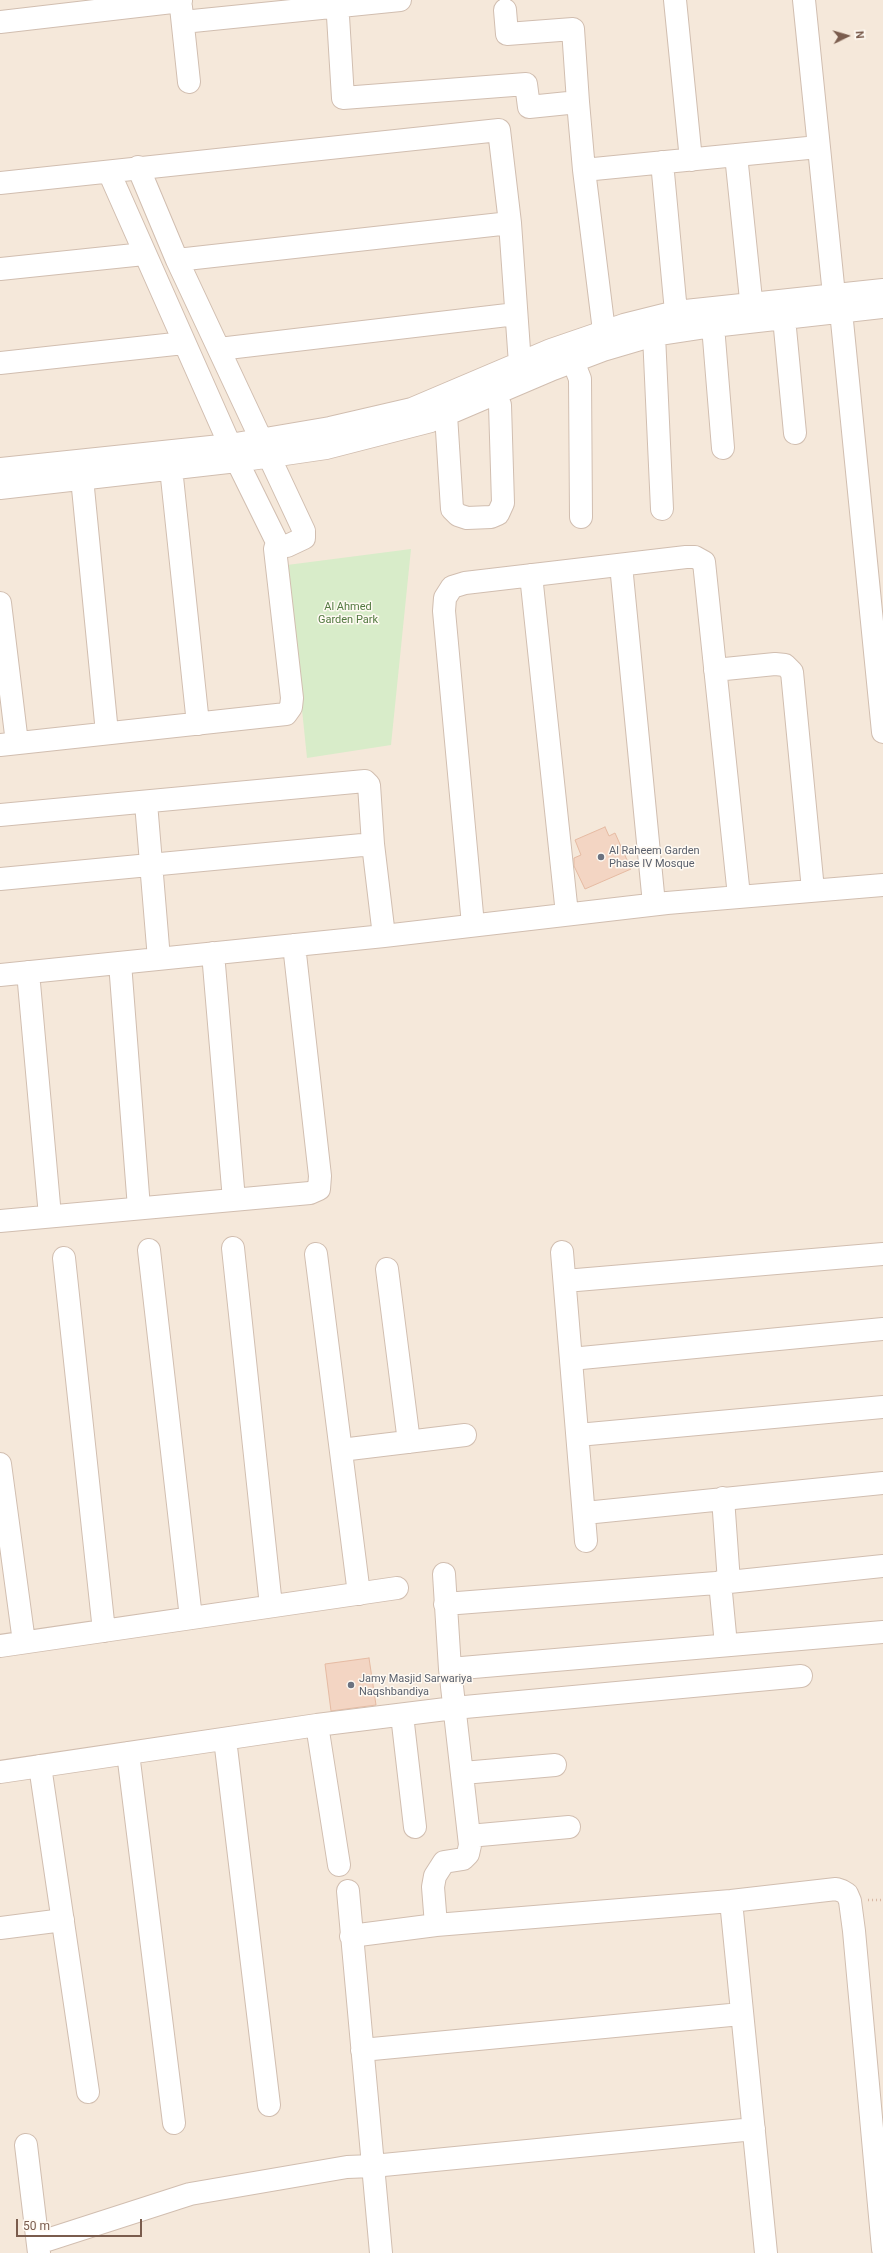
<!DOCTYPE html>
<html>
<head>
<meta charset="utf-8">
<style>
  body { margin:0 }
  #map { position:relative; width:883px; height:2253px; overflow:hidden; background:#fdf6ec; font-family:Roboto,sans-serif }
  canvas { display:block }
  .north { position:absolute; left:827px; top:16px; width:40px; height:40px; -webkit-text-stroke:3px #fffaf3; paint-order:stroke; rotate:85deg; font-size:11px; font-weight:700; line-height:16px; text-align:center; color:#7a5c4d }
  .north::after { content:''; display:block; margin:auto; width:14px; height:18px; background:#7a5c4d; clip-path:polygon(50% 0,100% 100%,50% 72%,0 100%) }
  .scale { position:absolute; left:16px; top:2219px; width:126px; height:18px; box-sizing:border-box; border:2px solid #7a5c4d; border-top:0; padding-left:5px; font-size:12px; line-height:14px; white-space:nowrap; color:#7a5c4d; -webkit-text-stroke:3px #fffaf3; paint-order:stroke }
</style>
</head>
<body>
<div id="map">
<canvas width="883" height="2253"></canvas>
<div class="north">N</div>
<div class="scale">50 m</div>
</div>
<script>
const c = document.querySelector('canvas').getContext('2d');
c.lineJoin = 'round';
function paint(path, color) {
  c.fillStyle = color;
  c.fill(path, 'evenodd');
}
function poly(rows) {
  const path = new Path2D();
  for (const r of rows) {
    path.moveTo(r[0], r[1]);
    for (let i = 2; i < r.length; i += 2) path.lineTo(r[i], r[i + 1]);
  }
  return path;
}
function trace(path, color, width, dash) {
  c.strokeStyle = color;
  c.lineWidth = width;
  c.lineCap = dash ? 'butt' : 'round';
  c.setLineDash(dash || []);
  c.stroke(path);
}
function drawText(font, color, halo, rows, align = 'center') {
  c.font = font + ' Roboto,sans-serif';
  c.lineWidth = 3;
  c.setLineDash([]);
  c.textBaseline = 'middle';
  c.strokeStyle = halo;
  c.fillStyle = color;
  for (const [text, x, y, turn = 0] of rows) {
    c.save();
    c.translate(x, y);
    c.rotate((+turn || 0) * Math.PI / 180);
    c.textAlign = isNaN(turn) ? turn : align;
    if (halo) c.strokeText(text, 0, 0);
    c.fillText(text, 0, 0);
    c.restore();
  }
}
const residential = poly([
  [0,0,883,0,883,2253,0,2253]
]);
const green = poly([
  [411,549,391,745,307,758,287,565]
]);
const building = poly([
  [605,827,609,836,615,833,631,869,585,889,574,866,574,858,581,855,575,840,605,827],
  [369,1658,376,1705,331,1711,325,1664,369,1658]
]);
const path = poly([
  [868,1900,883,1900]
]);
const minor = poly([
  [337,0,343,98,526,84,529,107,578,102,584,170],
  [675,0,691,160],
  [804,0,834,295,841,311,883,732],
  [181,7,189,82],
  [505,10,507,34,573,29,578,102],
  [0,22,181,1],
  [183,22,400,0],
  [736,155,753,319],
  [662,162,676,312],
  [109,172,237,461,277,542,282,546,287,546,304,538,304,531,177,260,138,167],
  [0,183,499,130,510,223,520,364,526,376],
  [177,260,510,223],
  [0,269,144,254],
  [784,318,795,433],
  [713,326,723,448],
  [604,331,584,170,818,147],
  [654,335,662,509],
  [219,349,516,314],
  [573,361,580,379,581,517],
  [0,363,184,343],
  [441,403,446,415,452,509,458,515,467,518,491,517,498,514,503,503,500,405,494,394],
  [171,468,198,724],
  [0,469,230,445,330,428,412,409,551,350,624,325,676,312,883,290],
  [82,478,107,733],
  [0,488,237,461,326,448,431,421,553,369,603,350,654,335,713,326,883,307],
  [621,565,654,904],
  [531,575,567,914],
  [0,603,17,743],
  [715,670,775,664,785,665,792,672,813,890],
  [0,745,286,714,291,707,292,698,275,549,277,542],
  [146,803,159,959],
  [0,815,365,781,369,785,373,844],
  [0,879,373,844,384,936],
  [473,925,444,611,445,598,452,587,465,583,686,557,695,557,704,562,739,896],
  [213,953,234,1200],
  [120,963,139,1208],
  [28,972,50,1216],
  [0,975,384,936,667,903,883,885],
  [0,1221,310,1193,319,1189,320,1176,294,945],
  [233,1248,271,1606],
  [149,1250,191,1618],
  [562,1252,586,1541],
  [316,1254,359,1594],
  [64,1258,104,1631],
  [387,1269,409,1442],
  [565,1281,883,1254],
  [571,1359,883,1329],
  [578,1435,883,1407],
  [341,1450,465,1435],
  [0,1464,24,1642],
  [723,1498,729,1582],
  [585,1513,883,1483],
  [720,1582,726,1645],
  [445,1604,729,1582,883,1566],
  [0,1646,397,1588],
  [450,1669,883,1632],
  [402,1715,415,1827],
  [317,1725,339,1865],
  [225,1739,269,2105],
  [128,1753,174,2123],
  [40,1766,88,2092],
  [0,1772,317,1725,454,1708,801,1676],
  [463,1773,555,1765],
  [469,1836,569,1827],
  [348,1891,381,2253],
  [731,1901,766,2253],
  [436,1925,433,1887,435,1876,444,1862,463,1859,468,1854,470,1845,450,1669,444,1574],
  [0,1928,63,1920],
  [351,1936,436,1925,731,1901,836,1889,842,1891,847,1894,850,1901,854,1931,883,2249],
  [362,2050,741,2014],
  [26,2145,39,2253],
  [38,2243,190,2194,347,2167,373,2166,754,2129]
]);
const markers = [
  [601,857,4,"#6b7280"],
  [351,1685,4,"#6b7280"]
];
const parkNames = [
  ["Al Ahmed",348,607],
  ["Garden Park",348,620]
];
const worshipNames = [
  ["Al Raheem Garden",609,851],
  ["Phase IV Mosque",609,864],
  ["Jamy Masjid Sarwariya",359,1679],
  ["Naqshbandiya",359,1692]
];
paint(residential, '#f5e8da');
paint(green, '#d8ecc9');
paint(building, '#f3d5c3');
trace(building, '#e6bba3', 1);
trace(minor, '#d1beb0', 24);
trace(path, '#d9b8a5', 2.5, [1, 3]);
trace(minor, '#fff', 22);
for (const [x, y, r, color] of markers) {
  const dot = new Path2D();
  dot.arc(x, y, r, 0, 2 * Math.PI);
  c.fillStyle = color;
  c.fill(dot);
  trace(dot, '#fffaf3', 1.5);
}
drawText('11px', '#537a41', '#fffaf3', parkNames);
drawText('11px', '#5b616d', '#fffaf3', worshipNames, 'left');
</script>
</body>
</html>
